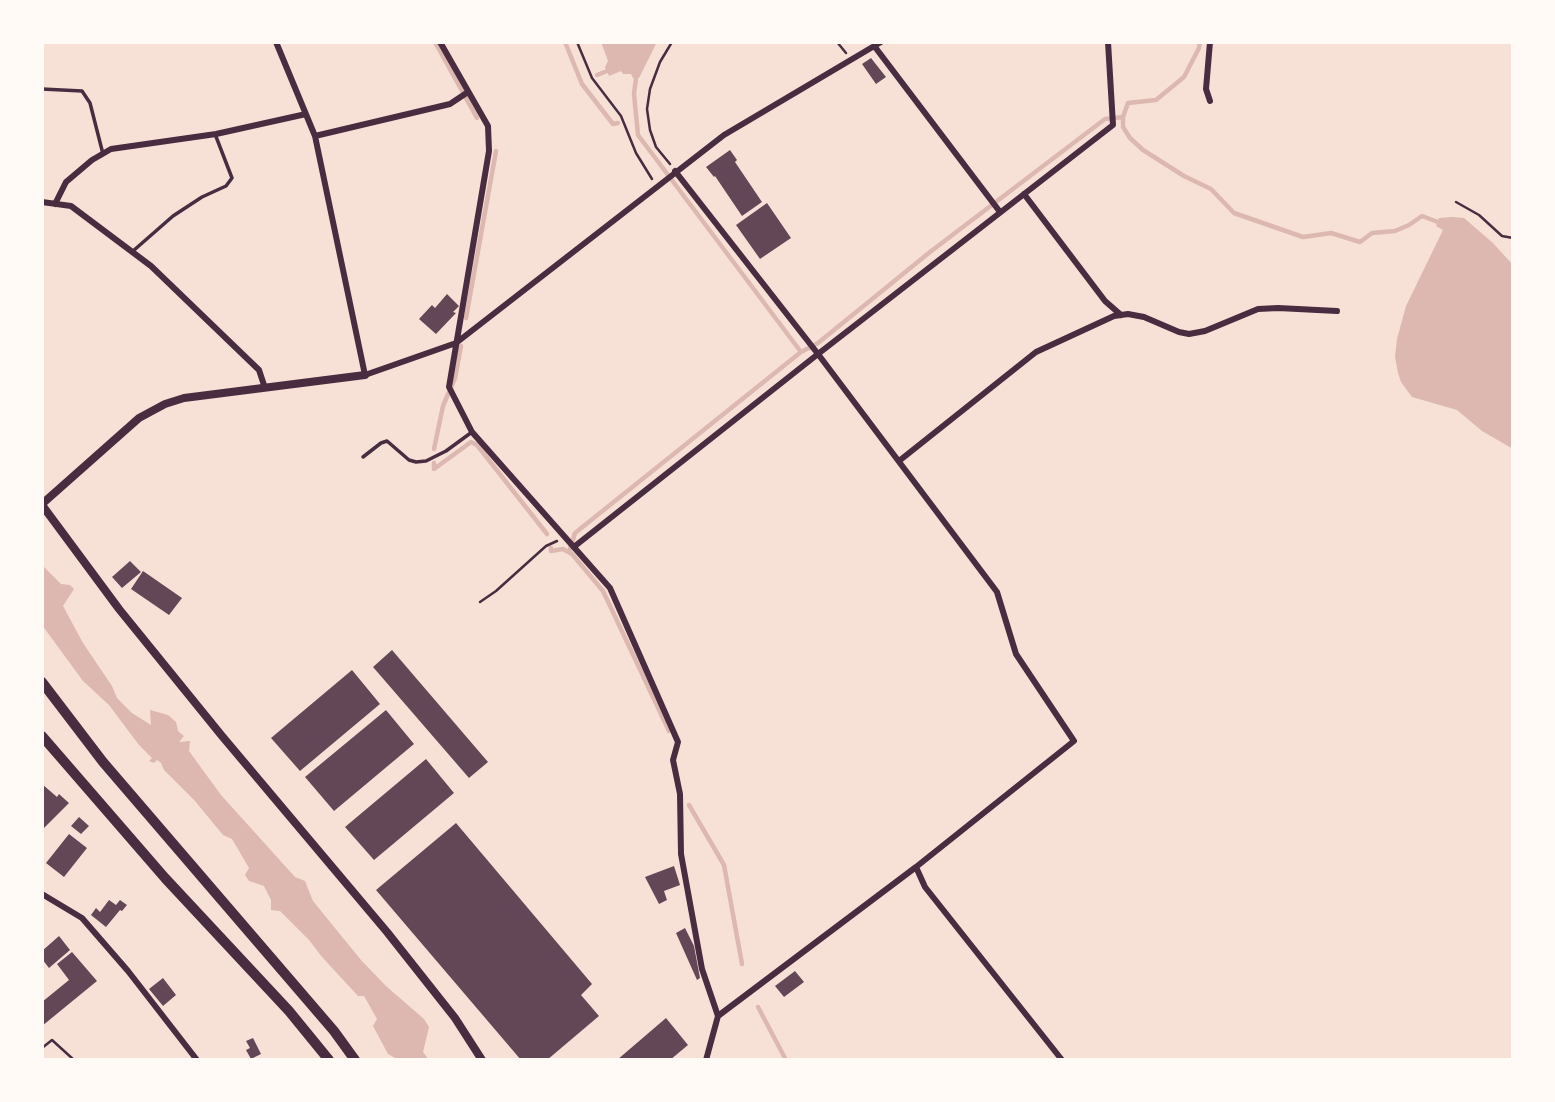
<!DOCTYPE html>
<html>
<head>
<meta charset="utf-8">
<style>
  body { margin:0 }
  #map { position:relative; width:1555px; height:1102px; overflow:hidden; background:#f7e1d7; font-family:"Sofia Sans Condensed",sans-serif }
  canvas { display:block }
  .frame { position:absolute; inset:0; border:44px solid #fffaf5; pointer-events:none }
</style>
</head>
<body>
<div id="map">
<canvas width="1555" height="1102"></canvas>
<div class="frame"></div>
</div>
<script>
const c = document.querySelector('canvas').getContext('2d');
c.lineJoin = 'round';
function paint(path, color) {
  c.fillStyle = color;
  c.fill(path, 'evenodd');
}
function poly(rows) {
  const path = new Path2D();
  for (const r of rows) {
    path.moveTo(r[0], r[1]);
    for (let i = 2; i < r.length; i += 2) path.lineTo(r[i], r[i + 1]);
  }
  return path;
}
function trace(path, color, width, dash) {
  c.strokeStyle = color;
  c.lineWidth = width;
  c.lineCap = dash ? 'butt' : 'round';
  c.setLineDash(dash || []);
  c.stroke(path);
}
const water = poly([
  [601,42,657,42,639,78,633,78,631,74,623,74,621,71,609,76,605,67,608,61],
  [1452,217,1464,218,1493,243,1513,265,1513,449,1482,431,1457,410,1412,397,1401,382,1398,373,1395,357,1397,339,1406,306,1443,230,1436,226,1439,218],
  [42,565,61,584,70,585,74,589,63,606,83,643,112,686,117,698,132,713,151,725,150,710,168,715,176,722,178,731,184,736,179,742,190,741,189,751,221,795,295,877,305,881,313,901,361,960,386,986,424,1019,429,1027,423,1052,429,1060,399,1060,388,1054,373,1026,377,1019,364,996,358,996,322,957,309,940,280,911,271,910,271,900,264,886,249,881,245,875,249,868,232,839,223,835,195,801,164,770,161,763,157,760,154,763,149,761,152,758,139,745,109,705,83,681,42,625]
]);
const stream = poly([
  [435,42,477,118],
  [565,42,582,84,613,124,618,123],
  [597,75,607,71],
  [1123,117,1123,127,1130,138,1143,150,1184,176,1211,189,1234,213,1303,237,1331,233,1360,242,1372,233,1395,231,1409,225,1422,216,1438,222],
  [466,318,496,151],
  [801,352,818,343,930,252,1105,119,1123,117,1128,103,1156,100,1184,77,1199,48,1200,42],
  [434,449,443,406,455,378,461,346],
  [434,463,434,469,471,442,477,445,547,534],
  [551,548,551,551,563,549,572,554,603,591,669,731],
  [569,552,575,533,801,352,638,135,634,94,636,78],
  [689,805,724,865,742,964],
  [758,1007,786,1060]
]);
const building = poly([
  [871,58,886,77,876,84,862,64],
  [730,150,737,160,735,162,762,202,742,216,715,176,714,177,706,167],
  [767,203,791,238,760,259,736,225],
  [447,294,459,306,453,312,456,313,436,334,419,319,432,305,435,308],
  [130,561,141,572,122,588,112,577],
  [143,571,182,598,169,615,131,589],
  [392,650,488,762,469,778,373,667],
  [352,670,380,704,300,771,271,738],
  [386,710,414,744,334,811,305,777],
  [426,759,454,793,374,860,345,827],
  [42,784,57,797,59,794,69,803,42,830],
  [79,817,89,826,81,834,71,826],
  [456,823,592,984,581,995,599,1016,547,1060,521,1060,376,890],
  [69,834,87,848,64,877,46,863],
  [674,866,680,885,664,891,667,900,659,904,645,877],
  [109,900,116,905,120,900,127,905,122,911,120,910,106,927,91,915,96,908,100,912],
  [685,928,694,946,700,978,697,980,676,933],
  [59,936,70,950,49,968,42,959,42,951],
  [72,952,97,981,42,1026,42,1002,69,980,57,964],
  [795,971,804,982,784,997,775,986],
  [163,978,176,995,163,1006,149,989],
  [666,1018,688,1045,670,1060,617,1060],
  [253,1038,261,1054,251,1059,246,1050,250,1048,246,1041]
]);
const path = poly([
  [577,42,592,78,621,116,636,153,652,179],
  [837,42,846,53],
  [670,164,656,147,650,130,647,109,650,89,660,62,672,42],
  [1456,202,1479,215,1502,236,1513,238],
  [480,602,496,591,546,546,557,541],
  [42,1048,52,1040,74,1060]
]);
const service = poly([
  [42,89,82,91,90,103,103,154],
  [133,251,173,216,202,197,226,186,232,178,215,134],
  [363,457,381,443,387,441,409,460,416,462,426,461,446,451,472,432]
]);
const minor = poly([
  [276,42,315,136,365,375,456,343,724,135,881,42],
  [440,42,488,126,489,151,449,387,472,432,610,588,678,742,673,760,680,794,681,854,702,969,718,1016,706,1060],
  [875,47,1000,212],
  [1210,101,1206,89,1210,42],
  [315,136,450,104,468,92],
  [675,171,818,354,997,592,1016,654,1074,741,916,867,718,1016],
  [1024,194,1105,301,1121,315],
  [42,202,71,206,151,266,259,370,265,388],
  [55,204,66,182,92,160,111,149,216,134,306,114],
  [899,461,1036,352,1114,316,1128,314,1144,317,1179,332,1189,334,1205,331,1258,309,1278,308,1337,311],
  [575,546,818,354,1113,125,1108,42],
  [916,867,925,887,1062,1060],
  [42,894,82,918,128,971,197,1060]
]);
const tertiary = poly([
  [42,504,139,418,165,404,184,398,365,375],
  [42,505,119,609,222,736,387,932,455,1018,482,1060]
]);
const trunk = poly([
  [42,682,103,762,334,1031,355,1060],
  [42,736,165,878,289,1011,329,1060]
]);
paint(water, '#dcb8b0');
trace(stream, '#dcb8b0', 4.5);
paint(building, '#644757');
trace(path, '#4a2c40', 2.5);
trace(service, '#4a2c40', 3.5);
trace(minor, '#4a2c40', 6);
trace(tertiary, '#4a2c40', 8);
trace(trunk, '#4a2c40', 10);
</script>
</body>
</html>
